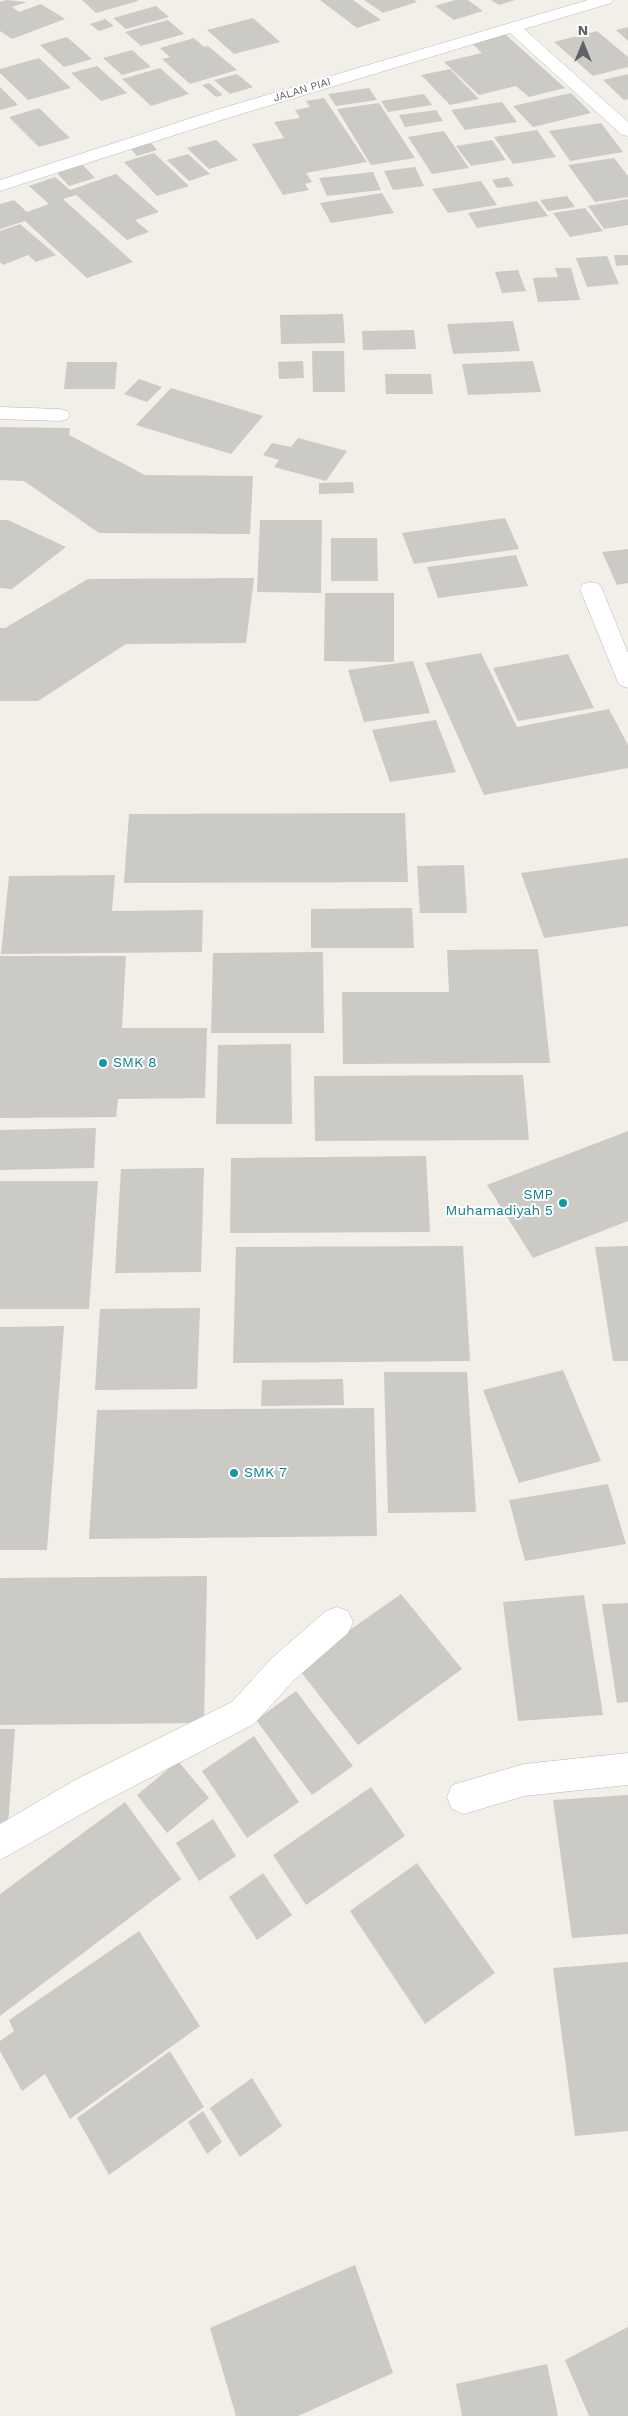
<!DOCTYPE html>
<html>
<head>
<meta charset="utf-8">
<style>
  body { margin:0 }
  #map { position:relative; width:628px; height:2416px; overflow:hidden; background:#f1efe8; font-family:"Work Sans",sans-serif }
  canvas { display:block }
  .north { position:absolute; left:558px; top:20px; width:50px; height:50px; -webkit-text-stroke:4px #fff; paint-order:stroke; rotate:0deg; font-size:14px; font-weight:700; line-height:20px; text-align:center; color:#5f6368 }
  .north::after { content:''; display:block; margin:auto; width:18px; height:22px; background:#5f6368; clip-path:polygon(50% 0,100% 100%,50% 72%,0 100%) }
</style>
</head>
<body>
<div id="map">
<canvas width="628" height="2416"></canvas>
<div class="north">N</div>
</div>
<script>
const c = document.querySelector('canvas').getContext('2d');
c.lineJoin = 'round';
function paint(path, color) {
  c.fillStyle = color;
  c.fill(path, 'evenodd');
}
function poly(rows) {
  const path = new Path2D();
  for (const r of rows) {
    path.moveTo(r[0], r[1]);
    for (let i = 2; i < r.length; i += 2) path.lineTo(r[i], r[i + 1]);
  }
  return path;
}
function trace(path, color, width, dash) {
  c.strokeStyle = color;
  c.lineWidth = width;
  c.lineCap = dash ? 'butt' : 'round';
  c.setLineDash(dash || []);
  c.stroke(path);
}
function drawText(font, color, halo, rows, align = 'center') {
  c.font = font + ' "Work Sans",sans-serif';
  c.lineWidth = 4;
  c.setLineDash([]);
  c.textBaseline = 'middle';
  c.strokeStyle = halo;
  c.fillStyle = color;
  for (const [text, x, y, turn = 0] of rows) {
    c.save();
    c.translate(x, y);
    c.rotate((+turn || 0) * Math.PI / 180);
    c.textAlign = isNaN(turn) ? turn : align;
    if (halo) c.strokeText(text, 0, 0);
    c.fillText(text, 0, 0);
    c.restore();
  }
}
const building = poly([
  [6,0,27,2,12,7,19,12,41,4,65,19,12,39,0,31,0,2],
  [82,0,138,0,138,1,96,13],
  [320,0,353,0,381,20,357,28],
  [364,0,414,0,417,2,383,13],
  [455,0,468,0,483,11,454,20,435,6],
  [491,0,515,0,499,5],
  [156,6,169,17,126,29,113,18],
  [253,18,280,42,234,54,207,30],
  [105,19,114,26,99,31,90,24],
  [168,20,184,34,141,46,125,32],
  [628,27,628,41,616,30],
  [597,31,628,57,628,67,593,76,554,42],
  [505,34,565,88,529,97,516,86,479,95,444,62,482,53,470,42],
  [67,37,92,59,64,67,40,45],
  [194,38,204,47,208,46,237,70,190,84,162,59,170,57,160,48],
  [132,50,151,67,122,75,103,58],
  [39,58,71,88,28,100,0,73,0,69],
  [97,66,127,93,101,101,71,73],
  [160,68,189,94,151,106,122,79],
  [450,69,479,99,450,105,421,75],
  [237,74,253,87,230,94,214,80],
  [628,74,628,99,624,100,603,80],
  [209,83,223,95,216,97,202,85],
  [0,87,18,105,0,110],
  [369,88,377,100,336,106,328,94],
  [571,93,591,113,533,127,513,106],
  [424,94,432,105,388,112,381,101],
  [324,98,367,162,306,173,312,182,305,184,309,190,283,195,252,144,284,138,274,122,300,118,295,110,310,107,306,101],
  [502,102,517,122,465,130,451,110],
  [379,103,394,126,415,158,371,165,337,109],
  [39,108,70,138,39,147,9,117],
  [436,110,443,121,405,127,399,115],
  [601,123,623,152,570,161,549,131],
  [537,130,556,157,513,164,494,137],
  [444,131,469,168,432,174,408,137],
  [216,140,238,160,209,169,187,148],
  [492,140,506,160,471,166,456,146],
  [151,143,157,150,137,156,131,149],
  [154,153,189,186,157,196,124,162],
  [188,154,210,174,189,181,167,160],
  [614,158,628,176,628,197,595,202,568,165],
  [83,165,95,178,69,186,57,173],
  [415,167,424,186,393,190,384,171],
  [373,172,381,190,327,196,319,178],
  [116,174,159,212,135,220,149,232,127,240,76,195,63,199,133,262,87,278,25,221,0,229,0,204,14,200,27,212,49,204,29,186,55,177,70,190],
  [508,177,514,186,497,188,492,180],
  [481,181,497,205,448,213,432,189],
  [382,193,394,213,331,223,320,203],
  [567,196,575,207,548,211,540,200],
  [628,199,628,225,604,229,588,206],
  [537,201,548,216,477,228,468,213],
  [585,208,603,231,570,237,553,213],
  [20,224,48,248,56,255,36,262,28,255,3,265,0,262,0,231],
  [614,255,628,255,628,265,616,266],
  [607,256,619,284,587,287,576,258],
  [555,268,571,268,580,300,538,302,533,278,558,277],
  [518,270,526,291,502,293,495,272],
  [343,314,345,343,281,344,280,315],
  [513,321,520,351,453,354,447,324],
  [414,330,416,349,363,350,362,331],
  [312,351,344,351,345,392,313,392],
  [303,361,304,378,279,379,278,362],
  [533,361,541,392,468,395,462,364],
  [67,362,117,362,115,389,64,389],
  [385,374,431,374,433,394,386,394],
  [139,379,162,387,147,402,124,394],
  [171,388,263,416,231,454,136,425],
  [0,427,70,428,69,435,145,475,253,476,250,534,99,533,24,481,0,480],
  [298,438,347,451,326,481,274,467,279,460,263,455,272,443,291,447],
  [353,482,354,493,319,494,319,483],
  [505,518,519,549,414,564,402,533],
  [0,520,8,520,66,547,12,589,0,588],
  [260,520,322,520,321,593,257,592],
  [331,538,377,538,378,581,331,581],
  [628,549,628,583,617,585,602,552],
  [516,555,528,586,438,598,427,567],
  [254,578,246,643,126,644,38,701,0,701,0,628,5,628,88,579],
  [325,593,394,593,394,662,324,661],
  [481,653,517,727,609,709,628,745,628,768,484,795,425,663],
  [568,654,594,708,518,721,493,668],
  [413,661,430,713,364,722,348,670],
  [436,720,456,772,390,782,372,730],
  [405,813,408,882,124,883,129,814],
  [628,858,628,926,544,938,521,873],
  [464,865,467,913,420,913,417,866],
  [115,875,112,911,203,910,202,952,1,954,9,876],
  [412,908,414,948,311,948,311,909],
  [538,949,550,1063,343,1064,342,992,449,992,447,950],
  [323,952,324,1033,211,1033,213,953],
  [0,956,126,956,122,1028,207,1028,205,1098,118,1099,116,1117,0,1118],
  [291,1044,292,1124,216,1124,218,1045],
  [523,1075,529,1140,315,1141,314,1076],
  [96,1128,94,1168,0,1170,0,1130],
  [628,1131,628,1221,533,1258,487,1185],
  [426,1156,430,1232,230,1233,231,1158],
  [204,1168,201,1272,115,1273,121,1169],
  [0,1181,98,1181,89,1309,0,1309],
  [463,1246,470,1361,233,1363,236,1247],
  [628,1246,628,1361,613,1361,595,1247],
  [200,1308,197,1389,95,1390,100,1309],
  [64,1326,47,1550,0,1550,0,1327],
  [563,1370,601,1461,519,1483,483,1390],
  [384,1372,467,1372,476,1512,388,1513],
  [343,1379,344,1405,261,1406,262,1380],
  [374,1408,377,1536,89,1539,97,1410],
  [608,1484,626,1544,525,1561,509,1500],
  [207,1576,204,1723,0,1725,0,1578],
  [401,1594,462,1669,358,1745,297,1667],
  [584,1595,603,1715,518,1721,503,1602],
  [628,1603,628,1702,617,1703,602,1604],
  [296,1691,353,1766,312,1795,256,1720],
  [0,1729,15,1729,8,1825,0,1825],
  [254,1736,299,1802,247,1838,202,1771],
  [178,1761,209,1798,167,1833,137,1795],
  [371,1787,405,1836,306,1905,273,1855],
  [628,1795,628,1934,572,1938,553,1800],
  [125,1802,181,1879,0,2016,0,1894],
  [213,1819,236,1856,199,1881,176,1843],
  [417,1863,495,1973,425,2024,350,1911],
  [263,1873,292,1915,257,1940,229,1897],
  [139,1931,200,2026,70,2119,45,2074,22,2091,0,2051,0,2041,14,2031,9,2020],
  [628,1962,628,2131,575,2136,553,1968],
  [170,2051,204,2107,109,2175,77,2118],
  [252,2078,282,2126,240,2157,210,2108],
  [203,2111,222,2142,207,2154,188,2122],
  [355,2265,393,2373,298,2416,236,2416,210,2328],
  [628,2327,628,2416,589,2416,565,2360],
  [547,2364,558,2416,462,2416,456,2384]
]);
const minor = poly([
  [588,0,613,0,611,3,524,29,628,122,628,136,622,135,510,33,228,118,0,191,0,180,216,110,588,0],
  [0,407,60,409,67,411,70,415,67,419,60,421,0,419,0,407],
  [591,582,599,584,602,589,628,653,628,688,620,685,617,680,580,589,583,584,591,582],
  [337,1607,348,1611,353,1622,348,1633,294,1680,254,1724,101,1803,0,1860,0,1824,77,1779,232,1702,272,1658,326,1611,337,1607],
  [628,1753,628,1785,524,1796,464,1814,452,1809,447,1797,452,1785,524,1764,628,1753]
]);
const markers = [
  [103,1063,5,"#0f9aa8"],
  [563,1203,5,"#0f9aa8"],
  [234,1473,5,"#0f9aa8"]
];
const farStreetnames = [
  ["JALAN PIAI",302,90,-17]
];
const cultureNames = [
  ["SMK 8",113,1063],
  ["SMP",553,1195,"right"],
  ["Muhamadiyah 5",553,1211,"right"],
  ["SMK 7",244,1473]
];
paint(building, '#cccac5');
trace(minor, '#b5b8bc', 1);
paint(minor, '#fff');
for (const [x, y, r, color] of markers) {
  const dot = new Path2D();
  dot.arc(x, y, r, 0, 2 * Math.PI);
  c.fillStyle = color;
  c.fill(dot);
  trace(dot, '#fff', 2);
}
drawText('11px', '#5f6368', '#fff', farStreetnames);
drawText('14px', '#0d838f', '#fff', cultureNames, 'left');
</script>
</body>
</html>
